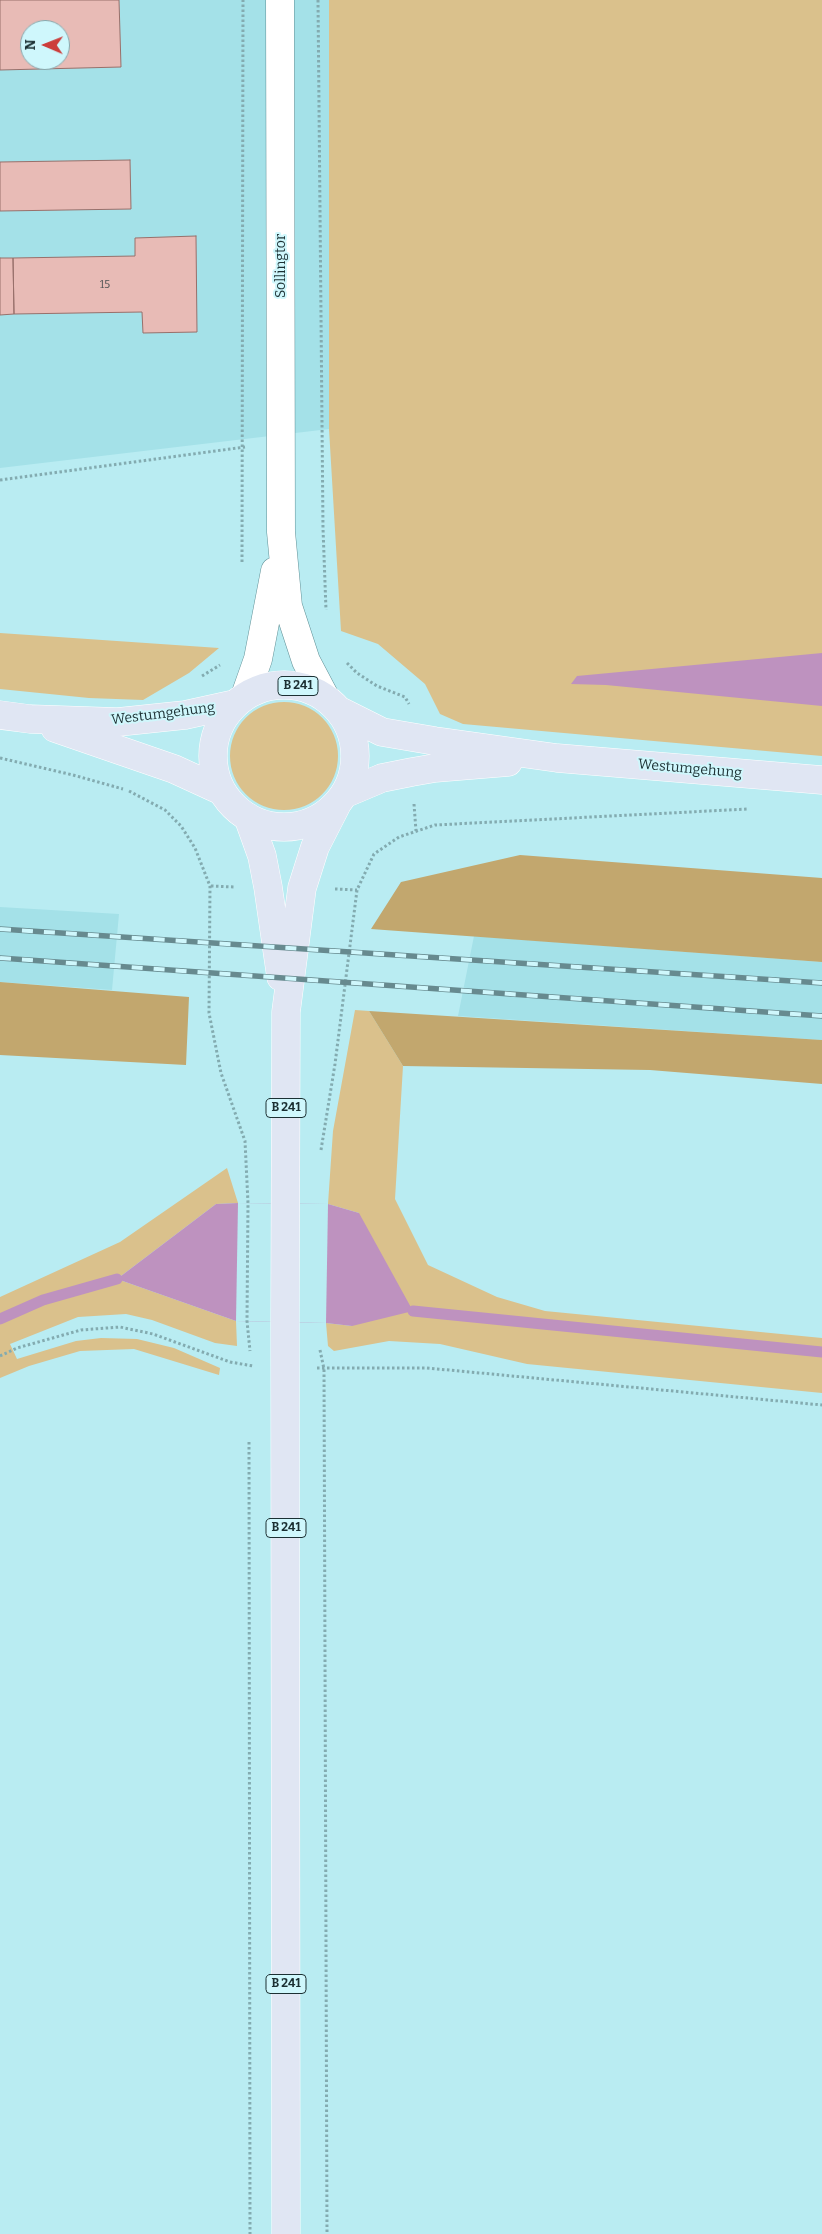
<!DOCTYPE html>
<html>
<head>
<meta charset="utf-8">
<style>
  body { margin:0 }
  #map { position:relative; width:822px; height:2234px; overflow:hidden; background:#b9ecf2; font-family:Bitter,serif }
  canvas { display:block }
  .north { position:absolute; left:20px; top:20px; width:50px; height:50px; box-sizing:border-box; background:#cff7fc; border:1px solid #87a7ac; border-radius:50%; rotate:271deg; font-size:14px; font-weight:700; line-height:20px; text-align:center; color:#1c3033 }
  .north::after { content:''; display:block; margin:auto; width:18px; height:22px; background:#cc3d3b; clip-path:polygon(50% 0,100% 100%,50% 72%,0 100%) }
</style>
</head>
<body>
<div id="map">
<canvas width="822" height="2234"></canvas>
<div class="north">N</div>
</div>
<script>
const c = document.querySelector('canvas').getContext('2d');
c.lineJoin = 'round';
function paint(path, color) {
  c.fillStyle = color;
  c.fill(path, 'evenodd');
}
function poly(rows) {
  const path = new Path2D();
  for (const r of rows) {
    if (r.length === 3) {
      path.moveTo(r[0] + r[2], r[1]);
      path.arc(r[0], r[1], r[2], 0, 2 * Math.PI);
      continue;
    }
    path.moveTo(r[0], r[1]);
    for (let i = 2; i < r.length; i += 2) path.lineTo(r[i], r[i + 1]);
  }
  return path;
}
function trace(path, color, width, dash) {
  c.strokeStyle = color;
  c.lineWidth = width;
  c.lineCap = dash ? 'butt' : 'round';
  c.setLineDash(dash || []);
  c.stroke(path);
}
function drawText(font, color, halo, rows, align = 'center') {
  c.font = font + ' Bitter,serif';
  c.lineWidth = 4;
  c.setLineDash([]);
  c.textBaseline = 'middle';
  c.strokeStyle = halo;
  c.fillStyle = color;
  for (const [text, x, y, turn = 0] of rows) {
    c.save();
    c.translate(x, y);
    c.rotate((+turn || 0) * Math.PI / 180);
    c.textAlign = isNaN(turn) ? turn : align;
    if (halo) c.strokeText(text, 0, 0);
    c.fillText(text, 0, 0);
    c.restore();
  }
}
const built = poly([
  [0,0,329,0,329,429,0,468],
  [30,30,60,30,60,60,30,60],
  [0,907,119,914,112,990,0,982],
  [474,936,822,962,822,1040,458,1016]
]);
const green = poly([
  [329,0,822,0,822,756,463,724,440,714,425,684,378,644,341,631,329,429],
  [0,633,219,648,189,673,143,700,89,698,0,689],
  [284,756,54],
  [355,1010,369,1011,403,1066,395,1199,428,1265,497,1297,545,1311,822,1338,822,1393,527,1364,440,1344,389,1341,334,1351,328,1346,326,1323,352,1326,359,1213,328,1204,333,1131],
  [227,1168,238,1203,216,1204,117,1279,236,1321,237,1346,215,1343,152,1320,126,1314,78,1317,10,1344,17,1359,76,1341,101,1338,137,1339,174,1348,220,1368,219,1375,134,1349,80,1351,29,1366,0,1378,0,1297,120,1242]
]);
const forest = poly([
  [520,855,822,878,822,962,371,929,401,882],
  [0,982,189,997,186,1065,0,1055],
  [369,1011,822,1040,822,1084,650,1070,403,1066]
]);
const water = poly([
  [822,653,822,706,606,685,571,684,577,676],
  [238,1203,328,1204,359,1213,413,1311,352,1326,326,1323,236,1321,117,1279,216,1204]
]);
const pier = poly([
  [238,1203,328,1204,326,1323,236,1321]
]);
const stream = poly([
  [413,1311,822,1352],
  [0,1319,43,1300,117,1279]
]);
const building = poly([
  [0,0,119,0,121,67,0,70,0,0],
  [30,30,60,30,60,60,30,60,30,30],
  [130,160,131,209,0,211,0,162,130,160],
  [196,236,197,332,143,333,142,312,14,314,13,258,135,256,135,238,196,236],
  [0,258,13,258,14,314,0,315,0,258]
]);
const path = poly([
  [318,0,323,528,326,610],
  [0,480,245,447],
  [242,562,243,0],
  [347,663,357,673,377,686,405,697,409,704],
  [202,676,220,665],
  [0,758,73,775,123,789],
  [129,791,165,810,181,826,195,848,210,886,209,1013,221,1073,245,1141,248,1203,247,1321,250,1351],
  [414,804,416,831],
  [211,886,234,887],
  [335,889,357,890],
  [321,1150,335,1064,357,890,374,854,399,837,435,825,748,809],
  [320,1350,324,1369,327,2234],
  [0,1356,17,1348,81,1330,120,1327,153,1334,230,1362,253,1366],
  [317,1368,427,1368,822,1405],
  [249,1442,250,2234]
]);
const secondary = poly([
  [280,0,281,532,288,606,306,661,325,697],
  [245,696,258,659,275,571]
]);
const primary = poly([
  [284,756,71],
  [340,711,382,732,435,741,557,758,822,780],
  [0,715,30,719,118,722,185,715,235,704],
  [55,728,174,769,222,791],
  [344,794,382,778,412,772,435,768,508,762],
  [248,817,262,856,268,887,281,977],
  [286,2234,285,1322,286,1012,302,888,315,847,337,804]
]);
const rail = poly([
  [0,929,822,983],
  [0,958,822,1016]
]);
const numberNames = [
  ["15",105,285]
];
const shields = [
  [298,686,40],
  [286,1108,40],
  [286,1528,40],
  [286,1984,40]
];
const shieldNames = [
  ["B 241",298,686],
  ["B 241",286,1108],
  ["B 241",286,1528],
  ["B 241",286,1984]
];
const streetNames = [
  ["Sollingtor",281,266,-90],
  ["Westumgehung",163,714,-7],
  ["Westumgehung",690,769,5]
];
paint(built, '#a4e1e8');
paint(green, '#dac18c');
paint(forest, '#c2a76e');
paint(water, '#be92bf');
paint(pier, '#b9ecf2');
trace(stream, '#be92bf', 11);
paint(building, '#e8bbb6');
trace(building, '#98706b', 1);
trace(secondary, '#5e8f95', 29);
trace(primary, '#fff', 29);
trace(path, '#83abb0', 3, [2.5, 2.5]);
trace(secondary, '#fff', 28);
trace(primary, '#e0e6f3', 28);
trace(rail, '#678a8f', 5.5);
trace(rail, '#cff7fc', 4, [11]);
drawText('11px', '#4f5354', null, numberNames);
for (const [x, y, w] of shields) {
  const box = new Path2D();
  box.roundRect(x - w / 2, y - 9.5, w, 19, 4);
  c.fillStyle = '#cff7fc';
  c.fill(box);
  trace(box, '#1c3033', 1);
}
drawText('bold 12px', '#1c3033', null, shieldNames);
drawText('14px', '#1c3033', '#cff7fc', streetNames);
</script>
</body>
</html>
